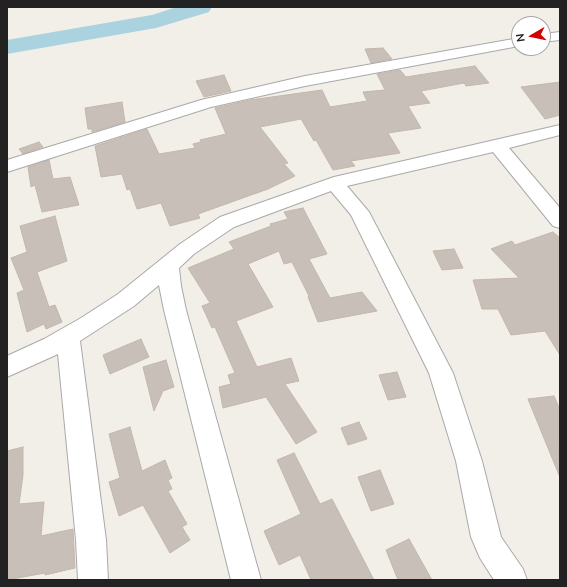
<!DOCTYPE html>
<html>
<head>
<meta charset="utf-8">
<style>
  body { margin:0 }
  #map { position:relative; width:567px; height:587px; overflow:hidden; background:#f2efe9; font-family:Mulish,sans-serif }
  canvas { display:block }
  .frame { position:absolute; inset:0; border:8px solid #222; pointer-events:none }
  .north { position:absolute; left:511px; top:16px; width:40px; height:40px; box-sizing:border-box; background:#fff; border:1px solid #a7a7a7; border-radius:50%; rotate:261deg; font-size:11px; font-weight:700; line-height:16px; text-align:center; color:#222 }
  .north::after { content:''; display:block; margin:auto; width:14px; height:18px; background:#d40000; clip-path:polygon(50% 0,100% 100%,50% 72%,0 100%) }
</style>
</head>
<body>
<div id="map">
<canvas width="567" height="587"></canvas>
<div class="frame"></div>
<div class="north">N</div>
</div>
<script>
const c = document.querySelector('canvas').getContext('2d');
c.lineJoin = 'round';
function poly(rows) {
  const path = new Path2D();
  for (const r of rows) {
    path.moveTo(r[0], r[1]);
    for (let i = 2; i < r.length; i += 2) path.lineTo(r[i], r[i + 1]);
  }
  return path;
}
function paint(path, color) {
  c.fillStyle = color;
  c.fill(path, 'evenodd');
}
function trace(path, color, width, dash) {
  c.strokeStyle = color;
  c.lineWidth = width;
  c.lineCap = dash ? 'butt' : 'round';
  c.setLineDash(dash || []);
  c.stroke(path);
}
const river = poly([
  [177,7,212,7,209,12,156,28,7,54,7,40,152,15,177,7]
]);
const building = poly([
  [383,48,392,59,371,63,365,49,383,48],
  [475,66,489,83,466,86,464,83,421,91,430,103,408,106,421,128,388,133,400,153,351,161,355,166,333,170,316,140,314,141,301,119,260,127,288,163,284,164,295,176,268,189,198,214,200,218,170,226,161,203,137,209,130,189,127,190,122,174,101,177,95,146,147,129,159,154,195,148,193,144,201,142,200,140,226,134,215,108,250,100,322,90,330,107,367,101,363,92,385,90,377,74,400,70,406,77,475,66],
  [224,75,231,91,204,97,196,81,224,75],
  [560,82,560,115,545,119,521,87,560,82],
  [122,102,125,122,92,132,92,129,88,129,85,108,122,102],
  [39,142,43,147,23,154,19,149,39,142],
  [49,160,53,179,70,177,79,205,42,212,35,185,31,187,28,167,49,160],
  [303,208,327,254,309,259,330,298,362,292,377,311,318,322,308,297,309,296,292,262,284,264,279,251,248,264,273,307,236,321,257,367,291,358,299,381,285,384,317,432,296,444,266,397,223,408,219,387,231,384,228,375,235,373,215,327,212,328,202,306,210,303,188,268,234,249,229,242,271,226,270,224,288,219,284,212,303,208],
  [55,216,67,261,37,272,49,307,55,305,62,322,46,329,44,324,27,332,17,293,24,290,11,258,27,252,20,226,55,216],
  [553,232,560,238,560,355,545,331,511,335,498,309,482,309,473,280,519,278,491,249,512,241,515,245,553,232],
  [454,249,463,268,442,270,433,251,454,249],
  [141,339,149,357,110,374,103,355,141,339],
  [166,360,174,387,163,391,154,411,143,367,166,360],
  [397,372,406,397,388,400,379,375,397,372],
  [554,396,560,410,559,475,528,399,554,396],
  [359,422,367,439,348,445,341,428,359,422],
  [130,427,142,471,165,460,172,478,168,480,172,489,168,491,187,524,182,527,190,540,170,553,143,505,119,516,109,482,120,478,109,434,130,427],
  [23,447,23,475,19,504,44,502,41,536,73,529,75,568,45,575,45,573,7,580,7,451,23,447],
  [294,453,320,504,332,499,374,580,311,580,300,555,279,565,264,531,301,514,277,460,294,453],
  [380,470,394,504,371,511,358,477,380,470],
  [409,539,432,580,398,580,386,550,409,539]
]);
const street = poly([
  [560,32,560,40,543,42,543,34,560,32],
  [519,38,519,46,305,86,211,107,7,172,7,160,201,100,305,76,519,38],
  [560,125,560,135,509,148,560,208,560,228,553,226,493,152,347,186,369,212,453,373,482,461,501,537,523,569,527,580,494,580,480,558,471,537,456,461,429,373,351,215,331,191,234,227,194,254,179,268,181,286,186,310,261,580,231,580,164,310,159,285,134,306,80,341,106,540,108,580,78,580,76,540,58,354,7,377,7,356,44,339,81,318,118,294,180,244,220,217,334,177,560,125]
]);
paint(river, '#aad3df');
paint(building, '#c7bfb8');
trace(building, '#c4b6ab', 1);
trace(street, '#a9a9a9', 2);
paint(street, '#fff');
</script>
</body>
</html>
